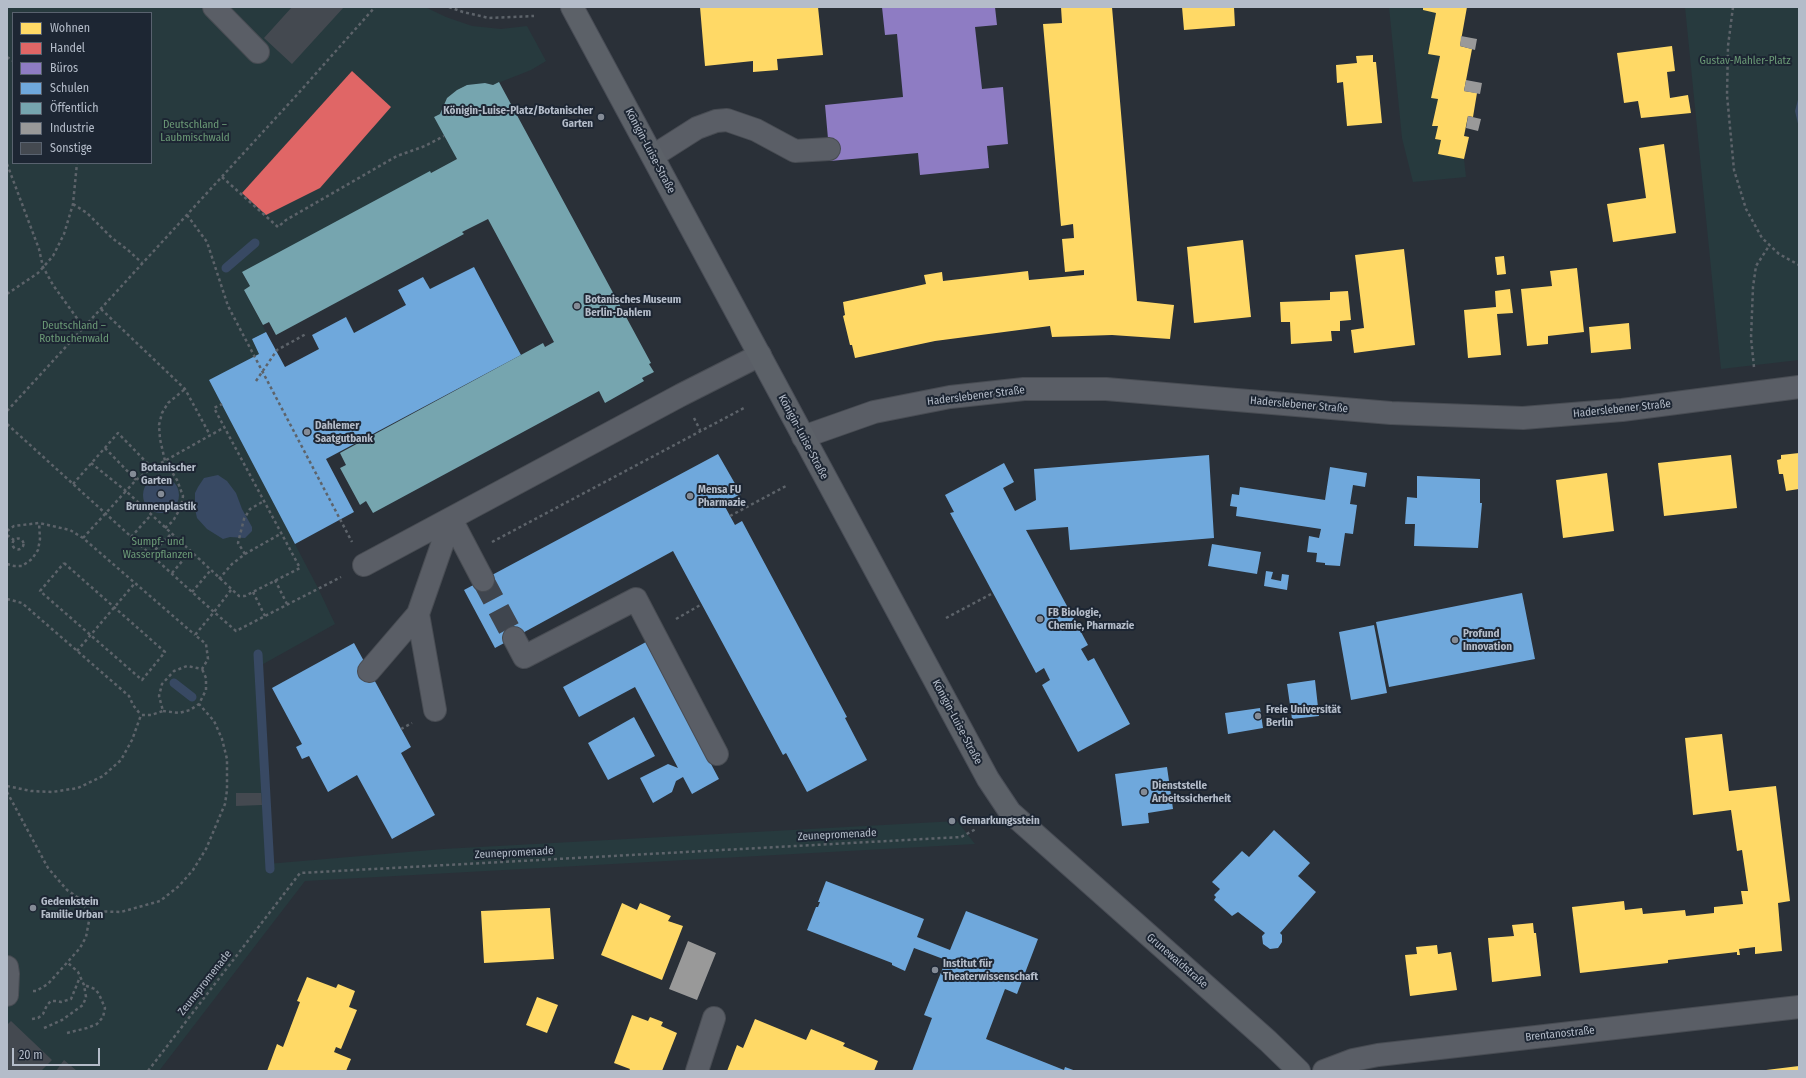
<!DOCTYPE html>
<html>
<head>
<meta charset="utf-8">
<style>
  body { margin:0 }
  #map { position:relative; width:1806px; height:1078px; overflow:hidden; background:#2a3038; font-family:"Fira Sans Condensed",sans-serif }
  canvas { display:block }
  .frame { position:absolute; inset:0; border:8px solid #b4bcc9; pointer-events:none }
  .legend { position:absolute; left:12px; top:12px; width:140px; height:152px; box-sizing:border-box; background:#1d2633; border:1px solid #59626f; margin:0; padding:5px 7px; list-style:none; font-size:12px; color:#b4bcc9 }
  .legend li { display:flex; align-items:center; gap:8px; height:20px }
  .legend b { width:20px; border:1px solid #59626f }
  .scale { position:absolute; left:12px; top:1048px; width:88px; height:18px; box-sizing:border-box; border:2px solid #b4bcc9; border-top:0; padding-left:5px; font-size:12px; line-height:14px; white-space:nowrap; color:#b4bcc9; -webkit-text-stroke:3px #1d2633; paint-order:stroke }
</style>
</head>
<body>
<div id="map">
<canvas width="1806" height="1078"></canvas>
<div class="frame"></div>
<ul class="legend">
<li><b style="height:11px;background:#ffd966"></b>Wohnen</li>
<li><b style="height:11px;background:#e06666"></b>Handel</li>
<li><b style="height:11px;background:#8e7cc3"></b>Büros</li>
<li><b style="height:11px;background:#6fa8dc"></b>Schulen</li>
<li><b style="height:11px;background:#76a5af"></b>Öffentlich</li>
<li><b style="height:11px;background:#999"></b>Industrie</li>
<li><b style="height:11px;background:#444950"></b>Sonstige</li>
</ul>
<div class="scale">20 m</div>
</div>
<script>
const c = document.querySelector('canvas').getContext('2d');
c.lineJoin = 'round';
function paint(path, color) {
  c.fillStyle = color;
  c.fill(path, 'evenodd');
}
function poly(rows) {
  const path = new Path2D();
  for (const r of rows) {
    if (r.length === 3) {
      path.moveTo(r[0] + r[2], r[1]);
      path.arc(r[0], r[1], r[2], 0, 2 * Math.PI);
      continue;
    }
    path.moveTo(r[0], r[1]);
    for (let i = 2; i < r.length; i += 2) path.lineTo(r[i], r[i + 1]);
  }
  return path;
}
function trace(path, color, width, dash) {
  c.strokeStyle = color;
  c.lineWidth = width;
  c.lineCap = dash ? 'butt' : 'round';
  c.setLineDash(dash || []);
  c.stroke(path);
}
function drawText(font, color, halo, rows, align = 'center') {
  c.font = font + ' "Fira Sans Condensed",sans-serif';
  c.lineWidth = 4;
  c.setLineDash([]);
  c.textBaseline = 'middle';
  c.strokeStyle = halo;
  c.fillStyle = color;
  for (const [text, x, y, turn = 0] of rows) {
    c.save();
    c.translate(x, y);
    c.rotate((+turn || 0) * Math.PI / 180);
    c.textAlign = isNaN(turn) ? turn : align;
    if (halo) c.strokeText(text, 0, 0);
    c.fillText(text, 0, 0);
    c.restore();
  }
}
const green = poly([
  [7,7,425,7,446,17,472,26,501,29,527,26,546,61,531,70,493,85,485,83,467,85,457,90,447,98,440,114,434,117,457,159,242,273,250,286,244,290,266,332,252,339,259,354,209,380,318,588,335,624,256,668,267,864,443,849,957,821,975,844,305,881,159,1071,7,1071],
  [13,13,151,13,151,163,13,163],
  [1389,7,1423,7,1423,10,1436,13,1428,53,1440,56,1432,98,1438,99,1432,125,1438,126,1435,139,1441,140,1438,154,1464,159,1466,177,1413,182,1402,138],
  [1685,7,1799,7,1799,360,1721,369]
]);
const water = poly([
  [1799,96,1799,128,1795,111],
  [218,475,227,481,236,493,242,509,252,527,252,531,245,538,230,537,223,539,207,529,197,518,195,509,195,493,198,487,204,478],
  [161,495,18]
]);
const homes = poly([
  [700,7,818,7,823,55,777,59,778,70,753,72,753,61,705,66],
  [1061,7,1112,7,1137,301,1174,305,1170,339,1112,335,1052,337,1050,326,935,341,855,358,852,345,850,345,843,316,845,315,843,302,926,284,924,275,942,272,943,281,1028,271,1029,280,1084,275,1084,270,1065,272,1062,239,1074,238,1073,224,1061,226,1043,24,1062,23],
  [1182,7,1234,7,1235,26,1184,30],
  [1423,7,1467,7,1460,46,1472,49,1464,91,1477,93,1473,117,1468,116,1464,136,1469,137,1464,159,1438,154,1441,140,1435,139,1438,126,1432,126,1438,99,1431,98,1440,56,1428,54,1436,13,1423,10],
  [1672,46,1675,71,1667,72,1670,98,1688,95,1691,113,1641,118,1638,101,1624,103,1617,53],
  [1373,55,1373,62,1376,62,1382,123,1347,126,1343,82,1337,83,1336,65,1357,63,1356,56],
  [1664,144,1676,233,1613,242,1607,204,1646,198,1639,148],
  [1243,240,1251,317,1194,323,1187,247],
  [1404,249,1415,345,1354,353,1351,330,1364,328,1355,255],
  [1504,256,1506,274,1497,275,1495,257],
  [1577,268,1584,332,1548,336,1548,344,1527,346,1521,289,1552,286,1550,271],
  [1510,289,1513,313,1497,314,1501,355,1468,358,1464,310,1496,307,1495,291],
  [1348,291,1351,320,1340,321,1340,331,1331,331,1332,341,1291,344,1290,322,1281,322,1280,302,1330,300,1330,292],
  [1629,323,1631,349,1591,353,1589,327],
  [1799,453,1799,489,1786,491,1783,474,1779,474,1777,460,1781,459,1781,455],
  [1731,455,1737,508,1664,516,1658,463],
  [1607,473,1614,531,1563,538,1556,480],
  [1722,734,1729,791,1776,786,1790,901,1778,903,1782,951,1755,954,1755,947,1739,949,1740,955,1737,955,1737,952,1668,960,1668,963,1580,973,1572,907,1624,901,1625,910,1642,908,1643,914,1685,910,1686,916,1714,913,1714,907,1743,904,1741,891,1748,891,1742,850,1737,851,1731,810,1693,815,1685,738],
  [622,903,637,910,640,903,671,916,668,921,683,926,662,980,601,955],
  [550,908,554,959,484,963,481,911],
  [1533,923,1534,933,1536,933,1541,976,1492,982,1488,938,1514,936,1512,925],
  [1437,945,1438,954,1451,952,1457,990,1410,996,1405,955,1417,954,1416,947],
  [307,977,336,988,338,984,355,991,349,1007,357,1010,341,1049,336,1047,334,1052,351,1059,346,1071,267,1071,277,1044,283,1047,300,1002,297,1001],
  [537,997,558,1005,547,1033,526,1025],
  [632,1015,648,1021,650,1017,663,1022,661,1026,677,1033,662,1071,629,1071,630,1069,614,1063],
  [755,1019,806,1040,811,1029,845,1043,843,1046,878,1061,874,1071,727,1071,737,1045,743,1048],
  [1799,1066,1799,1071,1766,1071,1766,1070]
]);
const shops = poly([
  [352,71,391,107,320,188,266,215,242,193]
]);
const offices = poly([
  [882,7,995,7,997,25,975,27,982,89,1003,87,1008,144,987,146,989,168,920,175,918,153,830,161,825,105,903,97,897,34,885,35]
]);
const schools = poly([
  [474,267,521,355,326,459,354,512,295,544,209,380,259,354,252,339,266,332,285,367,319,349,312,335,346,317,354,333,406,305,398,290,423,277,430,289],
  [718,454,741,494,723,503,735,525,742,521,847,717,845,718,867,760,807,792,786,753,783,755,673,551,495,648,464,590],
  [1209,455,1214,538,1070,550,1068,527,1026,530,1088,645,1081,649,1088,661,1094,658,1130,724,1078,752,1042,685,1050,680,1044,668,1036,673,950,513,954,512,945,495,1004,463,1014,482,1003,488,1015,511,1036,500,1034,469],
  [1330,467,1367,473,1365,487,1353,485,1350,504,1357,505,1353,534,1345,533,1340,566,1325,565,1325,563,1316,562,1317,553,1307,552,1309,536,1319,538,1321,529,1236,516,1237,507,1230,506,1232,494,1239,495,1240,487,1325,500],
  [1417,476,1480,479,1480,503,1482,503,1478,548,1414,546,1415,524,1405,524,1407,497,1417,498],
  [1212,544,1261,552,1257,574,1208,566],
  [1266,571,1273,572,1271,579,1281,581,1282,574,1289,575,1287,590,1264,586],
  [1522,593,1535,659,1389,687,1376,622],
  [1374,625,1387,693,1351,700,1339,632],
  [646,642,719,779,692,794,683,777,676,781,672,792,653,803,640,778,668,764,678,768,635,687,579,717,563,687],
  [354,643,411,747,401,753,435,815,392,839,357,775,328,792,309,756,302,759,296,747,302,744,272,688],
  [1315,680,1319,716,1292,719,1287,684],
  [1260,708,1263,728,1228,734,1225,713],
  [634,717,655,756,608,780,588,743],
  [1167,767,1173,809,1148,813,1149,823,1122,826,1115,774],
  [1274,830,1310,863,1298,876,1316,892,1280,933,1282,935,1282,942,1278,948,1270,949,1263,944,1262,936,1265,933,1238,912,1232,916,1214,900,1216,897,1214,895,1220,889,1212,882,1242,851,1249,857],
  [826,881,924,919,917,937,950,950,966,911,1038,939,1017,994,1005,989,986,1039,1064,1070,1065,1067,1076,1071,912,1071,932,1018,924,1015,946,960,914,948,905,971,892,965,892,963,807,930,816,907,818,907,820,902,818,902]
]);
const public = poly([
  [499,82,651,363,649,364,654,372,642,378,644,381,605,403,599,391,373,513,366,501,360,505,340,468,346,465,340,453,543,343,545,347,554,342,488,219,462,232,464,234,276,335,269,322,263,325,244,290,250,286,242,272,430,171,431,173,457,159,434,117,440,114,447,98,457,90,467,85,485,83,493,85]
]);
const industry = poly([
  [1461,36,1477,39,1475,50,1460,46],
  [1466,80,1482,83,1480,94,1464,91],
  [1468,116,1481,119,1478,131,1466,128],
  [688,941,716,953,697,1000,669,989]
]);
const stream = poly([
  [226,268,255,243],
  [258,654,270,869],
  [174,683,192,697]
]);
const building = poly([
  [292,7,344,7,292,64,264,38],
  [236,793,261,793,262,805,236,806],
  [11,1021,52,1060,41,1071,7,1071,7,1025],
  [64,1060,77,1071,56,1071]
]);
const minorTunnel = poly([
  [483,580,514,638]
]);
const path = poly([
  [449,7,463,12,489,18,534,16],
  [1733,7,1728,46,1727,95,1734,170,1746,209,1762,238,1779,254,1799,265],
  [7,57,13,61],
  [7,164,39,249,43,267,53,285,84,328],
  [222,177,278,227,286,220,397,156,425,146,444,136],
  [73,204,87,213,112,238,128,250,142,263],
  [187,215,207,242,228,306,352,542],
  [7,294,38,273,53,256,64,234,73,204,77,163],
  [101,309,185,389,210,435],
  [1754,367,1751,338,1753,287,1756,266,1769,246],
  [256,381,277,350,306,334],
  [7,411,295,97,375,7],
  [694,418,700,430],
  [7,424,214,612,195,635,206,644,208,659,202,669,187,666,174,671,162,684,159,696,163,711,151,715,141,715,132,740,121,760,103,776,78,788,52,792,31,791,7,786],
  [105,448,136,480],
  [91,463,126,491,136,480,152,468,225,427],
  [73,484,118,433,152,468],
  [730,516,786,486],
  [165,528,173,521,181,507,183,496,177,480,165,461,160,439,159,425,162,413,168,403,185,389],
  [7,531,14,526,39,523,70,530,83,538,195,635],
  [7,535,14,540],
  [131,537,151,515],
  [83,538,126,491,239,596,245,596,300,568,214,408,222,404],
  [18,544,5.5],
  [492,542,744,408],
  [151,554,171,534],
  [245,554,238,543,244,519,250,509,264,501],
  [64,563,165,652,142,680,40,591,64,563],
  [7,564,14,566,22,566,32,559,38,550,40,539,39,523],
  [172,573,190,552],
  [219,579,232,564,245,554,282,533],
  [275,580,287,604],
  [231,590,214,612,236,631,341,577],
  [192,592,210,571],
  [253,592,265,616],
  [7,599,22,603,129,696,133,705,141,715],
  [946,618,993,593],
  [676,619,702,604],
  [77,651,135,583],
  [163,711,179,713,190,710,199,704,206,690,206,678,202,669],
  [401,729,412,723],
  [7,792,48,868,67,890,80,899,88,911,121,912,160,901,179,886,193,870,206,849,225,804,227,790,227,759,222,739,214,721,199,704],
  [33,991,36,991,48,984,80,948,86,937,89,921,88,911],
  [32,1019,38,1018,43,1014,47,1005,51,1001,57,1001,61,1002,71,999,80,977],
  [44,1028,62,1020,83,1005,86,997,84,985,78,972,68,963],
  [67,1033,87,1028,97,1024,103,1017,105,1008,99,994,95,989,84,985],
  [148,1071,300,873,961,837,976,829]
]);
const minor = poly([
  [214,7,258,52],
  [653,156,697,128,716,121,727,120,756,130,795,151,829,149],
  [803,437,874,412,950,397,1024,389,1106,389,1391,413,1523,418,1622,410,1799,387],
  [451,519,483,580],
  [364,565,681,395,760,355],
  [418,614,435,710],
  [514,638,524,657,636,599,717,754],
  [369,671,418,614,451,519],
  [7,967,8,974,7,995],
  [697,1071,714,1018],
  [1324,1071,1353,1060,1378,1055,1799,1007]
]);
const major = poly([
  [572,7,988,779,1010,812,1268,1041,1299,1071]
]);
const markers = [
  [601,117,4,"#848b96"],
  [577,306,4,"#848b96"],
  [307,432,4,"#848b96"],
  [133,474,4,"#848b96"],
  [161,494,4,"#848b96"],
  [690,496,4,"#848b96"],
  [1040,619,4,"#848b96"],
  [1455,640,4,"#848b96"],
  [1258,716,4,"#848b96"],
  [1144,792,4,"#848b96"],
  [952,821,4,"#848b96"],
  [33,908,4,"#848b96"],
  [935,970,4,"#848b96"]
];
const parkNames = [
  ["Gustav-Mahler-Platz",1745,61],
  ["Deutschland –",195,125],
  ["Laubmischwald",195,138],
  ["Deutschland –",74,326],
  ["Rotbuchenwald",74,339],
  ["Sumpf- und",158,542],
  ["Wasserpflanzen",158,555]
];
const poiNames = [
  ["Königin-Luise-Platz/Botanischer",593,111,"right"],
  ["Garten",593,124,"right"],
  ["Botanisches Museum",585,300],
  ["Berlin-Dahlem",585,313],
  ["Dahlemer",315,426],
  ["Saatgutbank",315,439],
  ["Botanischer",141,468],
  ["Garten",141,481],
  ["Mensa FU",698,490],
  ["Pharmazie",698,503],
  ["Brunnenplastik",161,507,"center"],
  ["FB Biologie,",1048,613],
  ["Chemie, Pharmazie",1048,626],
  ["Profund",1463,634],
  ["Innovation",1463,647],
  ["Freie Universität",1266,710],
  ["Berlin",1266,723],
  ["Dienststelle",1152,786],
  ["Arbeitssicherheit",1152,799],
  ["Gemarkungsstein",960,821],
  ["Gedenkstein",41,902],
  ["Familie Urban",41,915],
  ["Institut für",943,964],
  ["Theaterwissenschaft",943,977]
];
const streetNames = [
  ["Königin-Luise-Straße",650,151,62],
  ["Haderslebener Straße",976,396,-7],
  ["Haderslebener Straße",1299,405,5],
  ["Haderslebener Straße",1622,409,-6],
  ["Königin-Luise-Straße",803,437,62],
  ["Königin-Luise-Straße",957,722,62],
  ["Zeunepromenade",837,835,-3],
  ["Zeunepromenade",514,853,-3],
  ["Grunewaldstraße",1177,961,41],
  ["Zeunepromenade",205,983,-52],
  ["Brentanostraße",1560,1034,-6]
];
paint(green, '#273a3e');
paint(water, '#384963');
paint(homes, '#ffd966');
paint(shops, '#e06666');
paint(offices, '#8e7cc3');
paint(schools, '#6fa8dc');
paint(public, '#76a5af');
paint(industry, '#999');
trace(stream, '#384963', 9);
paint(building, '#444950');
trace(minorTunnel, '#3f454e', 22, [22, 11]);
trace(minor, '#484c53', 24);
trace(major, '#484c55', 24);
trace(path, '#5d636a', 2.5, [3, 3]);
trace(minor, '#5a5e66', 22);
trace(major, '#5c6168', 22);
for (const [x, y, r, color] of markers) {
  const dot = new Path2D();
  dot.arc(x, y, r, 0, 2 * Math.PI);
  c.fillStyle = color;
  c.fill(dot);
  trace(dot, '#1d2633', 1.5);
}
drawText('11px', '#6b9a76', '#1d2633', parkNames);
drawText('bold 11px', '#b4bcc9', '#1d2633', poiNames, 'left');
drawText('11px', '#b4bcc9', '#1d2633', streetNames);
</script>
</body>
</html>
